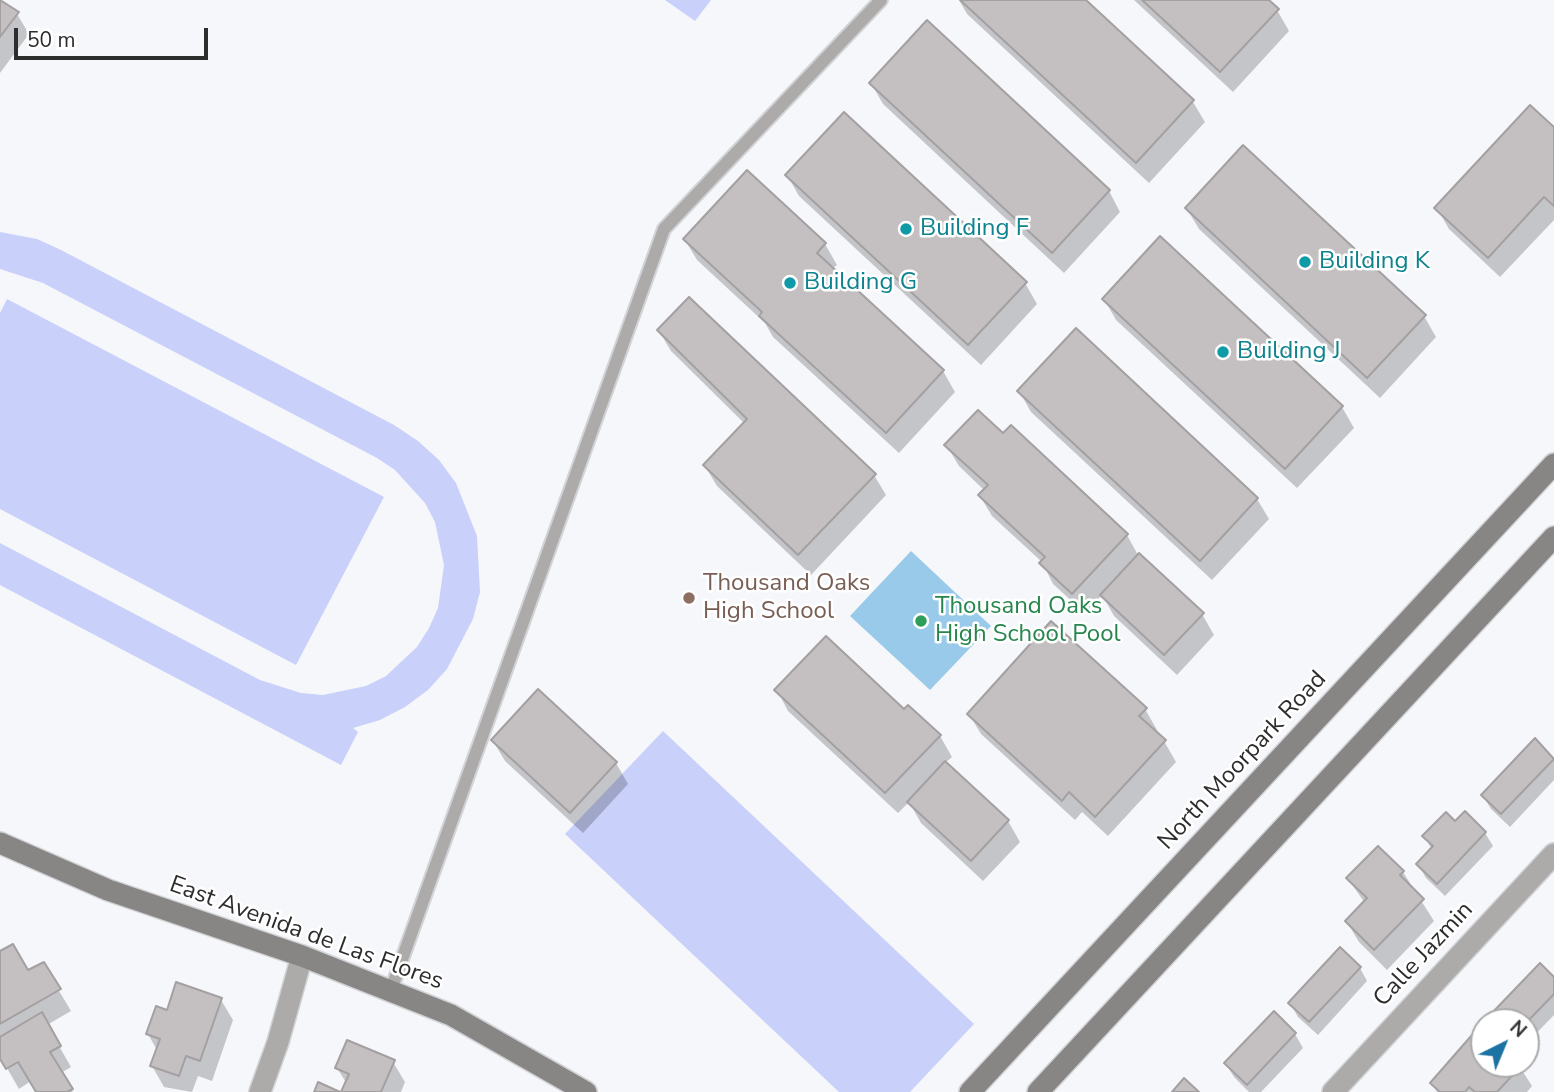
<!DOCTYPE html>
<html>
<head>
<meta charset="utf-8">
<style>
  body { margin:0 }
  #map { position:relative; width:1554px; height:1092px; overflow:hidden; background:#f6f7fb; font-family:"Nunito Sans",sans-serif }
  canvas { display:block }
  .north { position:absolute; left:1470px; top:1008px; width:70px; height:70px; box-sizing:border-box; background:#fff; border:2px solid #ababab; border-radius:50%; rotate:43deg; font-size:19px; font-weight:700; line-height:28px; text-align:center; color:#2d2d2e }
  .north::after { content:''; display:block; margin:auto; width:24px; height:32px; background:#1c73a3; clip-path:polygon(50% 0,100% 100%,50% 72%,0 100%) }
  .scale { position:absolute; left:14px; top:28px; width:194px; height:32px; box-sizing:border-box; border:4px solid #2d2d2e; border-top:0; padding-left:9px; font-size:21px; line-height:24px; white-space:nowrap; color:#2d2d2e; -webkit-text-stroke:5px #fff; paint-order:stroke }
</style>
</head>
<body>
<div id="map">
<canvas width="1554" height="1092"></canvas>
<div class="north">N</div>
<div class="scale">50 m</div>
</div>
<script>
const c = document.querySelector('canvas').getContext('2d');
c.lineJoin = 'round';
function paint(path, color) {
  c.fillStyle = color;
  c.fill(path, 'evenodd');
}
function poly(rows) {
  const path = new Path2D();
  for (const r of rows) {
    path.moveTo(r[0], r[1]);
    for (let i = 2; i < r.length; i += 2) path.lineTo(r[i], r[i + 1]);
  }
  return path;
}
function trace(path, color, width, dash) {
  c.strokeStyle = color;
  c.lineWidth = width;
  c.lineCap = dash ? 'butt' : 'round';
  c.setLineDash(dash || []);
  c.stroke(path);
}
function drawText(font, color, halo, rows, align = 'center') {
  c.font = font + ' "Nunito Sans",sans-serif';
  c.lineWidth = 5;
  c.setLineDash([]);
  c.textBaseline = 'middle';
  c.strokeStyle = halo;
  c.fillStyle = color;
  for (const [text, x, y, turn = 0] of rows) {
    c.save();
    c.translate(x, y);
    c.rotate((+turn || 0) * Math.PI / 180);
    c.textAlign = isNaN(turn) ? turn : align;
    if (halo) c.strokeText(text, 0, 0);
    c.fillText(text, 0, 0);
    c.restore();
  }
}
const green = poly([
  [665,0,711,0,695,21],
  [0,232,37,239,61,250,394,425,418,441,439,460,456,483,477,536,480,592,473,619,447,669,428,690,405,707,380,720,353,728,358,732,341,765,0,585,0,543,260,680,301,693,323,695,366,686,386,676,417,647,429,628,438,608,444,565,435,522,425,503,395,470,377,458,43,283,0,269],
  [7,299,384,497,296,665,0,509,0,313],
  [663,731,974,1024,910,1092,839,1092,565,834]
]);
const water = poly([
  [911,551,991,626,930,690,850,616]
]);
const shadow = poly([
  [959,0,1084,0,1193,102,1205,122,1149,183,967,14],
  [1134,0,1266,0,1277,10,1289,31,1233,92],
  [0,1,17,14,29,34,0,73],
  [871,83,1109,191,1120,212,1064,273,883,104],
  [1554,130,1554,220,1500,277,1449,229,1437,208],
  [787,175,1025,283,1037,304,981,365,799,196],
  [1187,209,1424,316,1436,337,1380,398,1199,229],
  [685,240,825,244,837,265,832,269,943,371,955,392,899,453,773,337,765,323,697,260],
  [1104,299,1342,407,1354,428,1297,488,1116,320],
  [659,331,874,475,886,495,811,575,717,486,705,466,745,424,671,351],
  [1019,391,1257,499,1269,519,1212,580,1031,412],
  [1003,436,1127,535,1138,555,1202,614,1214,635,1177,675,1114,616,1102,595,1085,613,1053,584,1042,562,992,516,980,496,985,491,959,466,947,446],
  [777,690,904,712,940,736,952,757,945,763,1008,821,1020,842,983,881,921,823,909,802,898,813,788,711],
  [538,692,616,763,628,784,583,833,505,761,493,741],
  [1145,709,1157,730,1155,732,1164,741,1176,762,1108,836,1082,812,1075,820,981,734,969,714],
  [1535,741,1554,760,1554,780,1510,827,1491,809,1483,796],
  [1455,824,1485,833,1493,846,1445,896,1426,878,1418,864,1432,850,1425,837],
  [1403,872,1434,921,1387,970,1359,942,1347,922,1365,903,1348,879],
  [0,953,28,973,43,964,71,1011,47,1025,71,1067,61,1073,73,1092,37,1092,31,1081,19,1089,0,1056],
  [1360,968,1367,981,1318,1035,1298,1017,1290,1003],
  [1554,979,1554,1015,1526,1044,1526,1022,1496,1022,1492,1015],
  [221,1000,233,1020,212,1081,198,1076,192,1092,164,1087,152,1066,157,1050,148,1034,168,1012],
  [1295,1034,1303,1048,1261,1092,1249,1092,1234,1077,1226,1064],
  [1484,1034,1484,1064,1518,1064,1532,1086,1527,1092,1437,1092,1432,1083],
  [393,1062,405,1082,401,1092,343,1092,347,1084,337,1068]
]);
const building = poly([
  [0,0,19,12,0,37,0,0],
  [960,0,1086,0,1194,100,1136,163,960,0],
  [1142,0,1269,0,1279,9,1220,72,1142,0],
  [927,20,1110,190,1052,253,869,83,927,20],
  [1530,105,1554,127,1554,206,1544,197,1488,258,1434,208,1530,105],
  [844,112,1027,282,968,345,785,175,844,112],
  [1243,145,1426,315,1367,378,1185,208,1243,145],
  [747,170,826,243,817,253,944,370,886,433,759,316,762,312,683,239,747,170],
  [1160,236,1343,406,1285,469,1102,299,1160,236],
  [689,297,876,474,798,555,703,465,747,419,657,330,689,297],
  [1076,328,1258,498,1200,561,1017,391,1076,328],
  [978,410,1003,433,1011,425,1128,534,1072,594,1039,563,1045,557,978,495,988,485,944,445,978,410],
  [1139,553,1204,613,1164,655,1100,595,1139,553],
  [1051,621,1147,708,1139,716,1166,740,1095,817,1069,792,1062,801,967,714,1051,621],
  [826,636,904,709,908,705,941,735,885,793,774,690,826,636],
  [538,689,617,762,570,813,491,740,538,689],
  [1535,738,1554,759,1501,814,1481,795,1535,738],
  [945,761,1009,820,971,861,907,802,945,761],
  [1465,811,1486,832,1437,884,1416,864,1433,846,1422,836,1446,812,1455,821,1465,811],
  [1378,846,1404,871,1400,875,1424,899,1374,950,1345,921,1367,898,1346,878,1378,846],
  [13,944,28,970,44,962,61,989,0,1024,0,951,13,944],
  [1340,947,1361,967,1309,1022,1288,1003,1340,947],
  [1540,963,1554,977,1554,994,1526,1023,1497,1022,1490,1015,1540,963],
  [176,982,222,998,200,1061,186,1056,179,1076,150,1066,160,1039,146,1034,156,1006,167,1010,176,982],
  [1274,1011,1296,1033,1247,1085,1224,1063,1274,1011],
  [42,1012,61,1046,50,1052,73,1089,67,1092,36,1092,18,1062,6,1069,0,1059,0,1037,42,1012],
  [1479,1027,1484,1031,1484,1064,1522,1065,1497,1092,1475,1092,1469,1087,1465,1092,1440,1092,1430,1083,1479,1027],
  [347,1040,395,1060,381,1092,341,1092,349,1074,335,1068,347,1040],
  [1184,1078,1199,1092,1172,1092,1184,1078],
  [318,1082,340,1092,314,1092,318,1082]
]);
const lane = poly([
  [391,990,664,229,881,0]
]);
const street = poly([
  [260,1092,278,1042,302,956],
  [1333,1092,1554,854]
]);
const secondary = poly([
  [0,843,108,890,302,956,451,1015,586,1092],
  [970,1092,1554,464],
  [1038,1092,1554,537]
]);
const markers = [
  [906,229,7,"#0f9aa8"],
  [1305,262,7,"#0f9aa8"],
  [790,283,7,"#0f9aa8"],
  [1223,352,7,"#0f9aa8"],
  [689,598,7,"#8d6e63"],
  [921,621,7,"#2e9e5b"]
];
const cultureNames = [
  ["Building F",920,229],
  ["Building K",1319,262],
  ["Building G",804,283],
  ["Building J",1237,352]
];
const educationNames = [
  ["Thousand Oaks",703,584],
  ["High School",703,612]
];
const leisureNames = [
  ["Thousand Oaks",935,607],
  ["High School Pool",935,635]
];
const streetNames = [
  ["North Moorpark Road",1243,761,-47],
  ["East Avenida de Las Flores",306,934,20],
  ["Calle Jazmin",1424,955,-47]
];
paint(green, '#c9d0fa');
paint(water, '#99cae9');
paint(shadow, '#0003');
paint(building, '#c4bfc1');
trace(building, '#a4a0a1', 2);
trace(lane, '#d2d3d6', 16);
trace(street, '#d2d3d6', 24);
trace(secondary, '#d2d3d6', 24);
trace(lane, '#acabaa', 12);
trace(street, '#acabaa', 21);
trace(secondary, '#888685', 21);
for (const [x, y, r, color] of markers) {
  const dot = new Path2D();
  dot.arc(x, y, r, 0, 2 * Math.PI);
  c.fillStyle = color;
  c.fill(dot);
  trace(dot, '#fff', 2.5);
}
drawText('24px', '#0d838f', '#fff', cultureNames, 'left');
drawText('24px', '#785e54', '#fff', educationNames, 'left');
drawText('24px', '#27864d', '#fff', leisureNames, 'left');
drawText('24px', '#2d2d2e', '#fff', streetNames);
</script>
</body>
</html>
